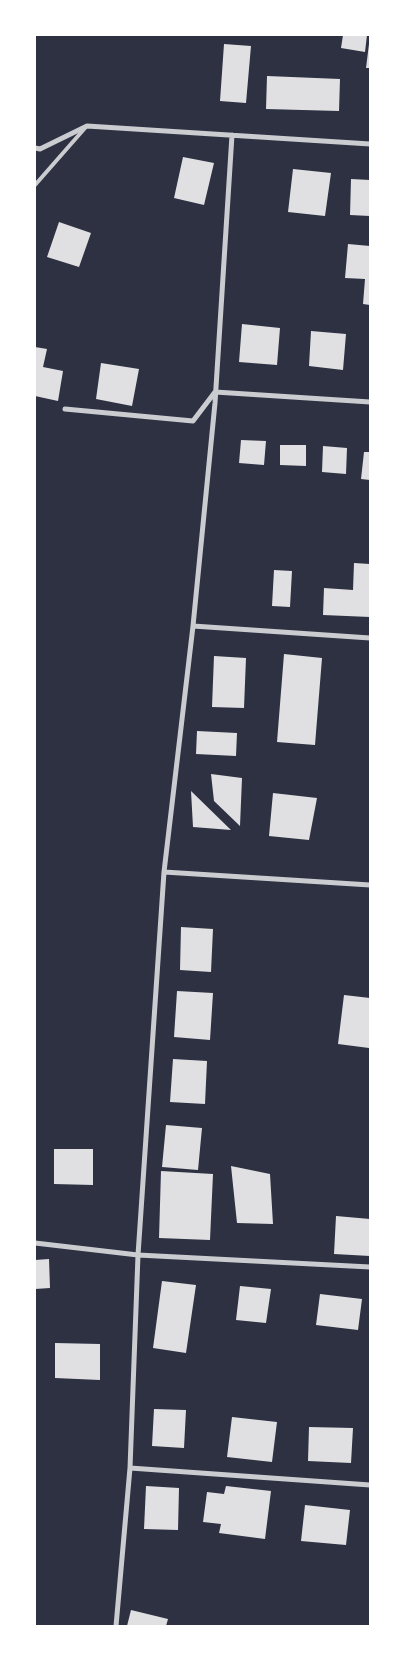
<!DOCTYPE html>
<html>
<head>
<meta charset="utf-8">
<style>
  body { margin:0 }
  #map { position:relative; width:405px; height:1661px; overflow:hidden; background:#2d3142; font-family:Overpass,sans-serif }
  canvas { display:block }
  .frame { position:absolute; inset:0; border:36px solid #fff; pointer-events:none }
</style>
</head>
<body>
<div id="map">
<canvas width="405" height="1661"></canvas>
<div class="frame"></div>
</div>
<script>
const c = document.querySelector('canvas').getContext('2d');
c.lineJoin = 'round';
function paint(path, color) {
  c.fillStyle = color;
  c.fill(path, 'evenodd');
}
function poly(rows) {
  const path = new Path2D();
  for (const r of rows) {
    path.moveTo(r[0], r[1]);
    for (let i = 2; i < r.length; i += 2) path.lineTo(r[i], r[i + 1]);
  }
  return path;
}
function trace(path, color, width, dash) {
  c.strokeStyle = color;
  c.lineWidth = width;
  c.lineCap = dash ? 'butt' : 'round';
  c.setLineDash(dash || []);
  c.stroke(path);
}
const building = poly([
  [343,35,367,35,365,52,341,48],
  [224,44,251,46,246,103,220,101],
  [369,44,370,44,370,68,366,68],
  [267,76,340,79,339,111,266,109],
  [183,157,214,163,204,205,174,198],
  [293,169,331,173,325,216,288,212],
  [351,179,370,180,370,216,350,215],
  [59,222,91,233,79,267,47,257],
  [348,244,370,246,370,305,363,304,365,279,345,278],
  [242,324,280,328,277,365,239,362],
  [311,331,346,334,343,370,309,366],
  [35,347,47,349,43,367,63,371,58,401,35,396],
  [101,363,139,369,132,406,96,399],
  [241,440,266,441,264,465,239,463],
  [280,445,306,445,306,466,280,465],
  [323,446,347,448,346,474,322,472],
  [364,452,370,452,370,480,361,479],
  [354,563,370,564,370,617,323,615,324,588,353,590],
  [274,570,292,571,290,607,272,606],
  [284,654,322,658,315,745,277,742],
  [214,656,246,658,244,708,212,707],
  [197,731,237,733,236,756,196,754],
  [211,774,242,778,240,826,214,801],
  [191,791,231,830,193,827],
  [273,793,317,798,309,840,269,836],
  [181,927,213,929,211,972,180,970],
  [177,991,213,993,210,1040,174,1037],
  [344,995,370,998,369,1048,338,1044],
  [173,1059,207,1061,205,1104,170,1102],
  [166,1125,202,1128,198,1170,162,1167],
  [54,1149,93,1149,93,1185,54,1184],
  [231,1166,270,1174,273,1224,237,1223],
  [161,1171,213,1174,210,1240,159,1238],
  [336,1216,370,1219,370,1256,334,1254],
  [49,1259,50,1288,35,1289,35,1260],
  [162,1281,196,1285,186,1353,153,1348],
  [240,1286,271,1289,266,1323,236,1320],
  [320,1294,362,1299,358,1330,316,1325],
  [55,1343,100,1344,100,1380,55,1378],
  [154,1409,186,1410,184,1448,152,1446],
  [232,1417,277,1422,272,1462,227,1457],
  [309,1427,353,1428,351,1463,308,1461],
  [146,1486,179,1488,178,1530,144,1529],
  [226,1486,271,1491,265,1539,219,1533,221,1524,203,1522,207,1492,224,1494],
  [305,1505,350,1510,346,1545,301,1541],
  [131,1610,168,1619,166,1626,127,1626]
]);
const service = poly([
  [35,185,85,128]
]);
const minor = poly([
  [35,148,40,149,87,126,370,144],
  [65,409,193,421,215,392,370,402],
  [193,626,370,638],
  [164,872,370,885],
  [35,1243,138,1255,370,1267],
  [130,1468,370,1485],
  [116,1626,130,1468,138,1255,164,872,193,626,215,403,232,135]
]);
paint(building, '#e0e0e3');
trace(service, '#caccd0', 4);
trace(minor, '#caccd0', 5);
</script>
</body>
</html>
